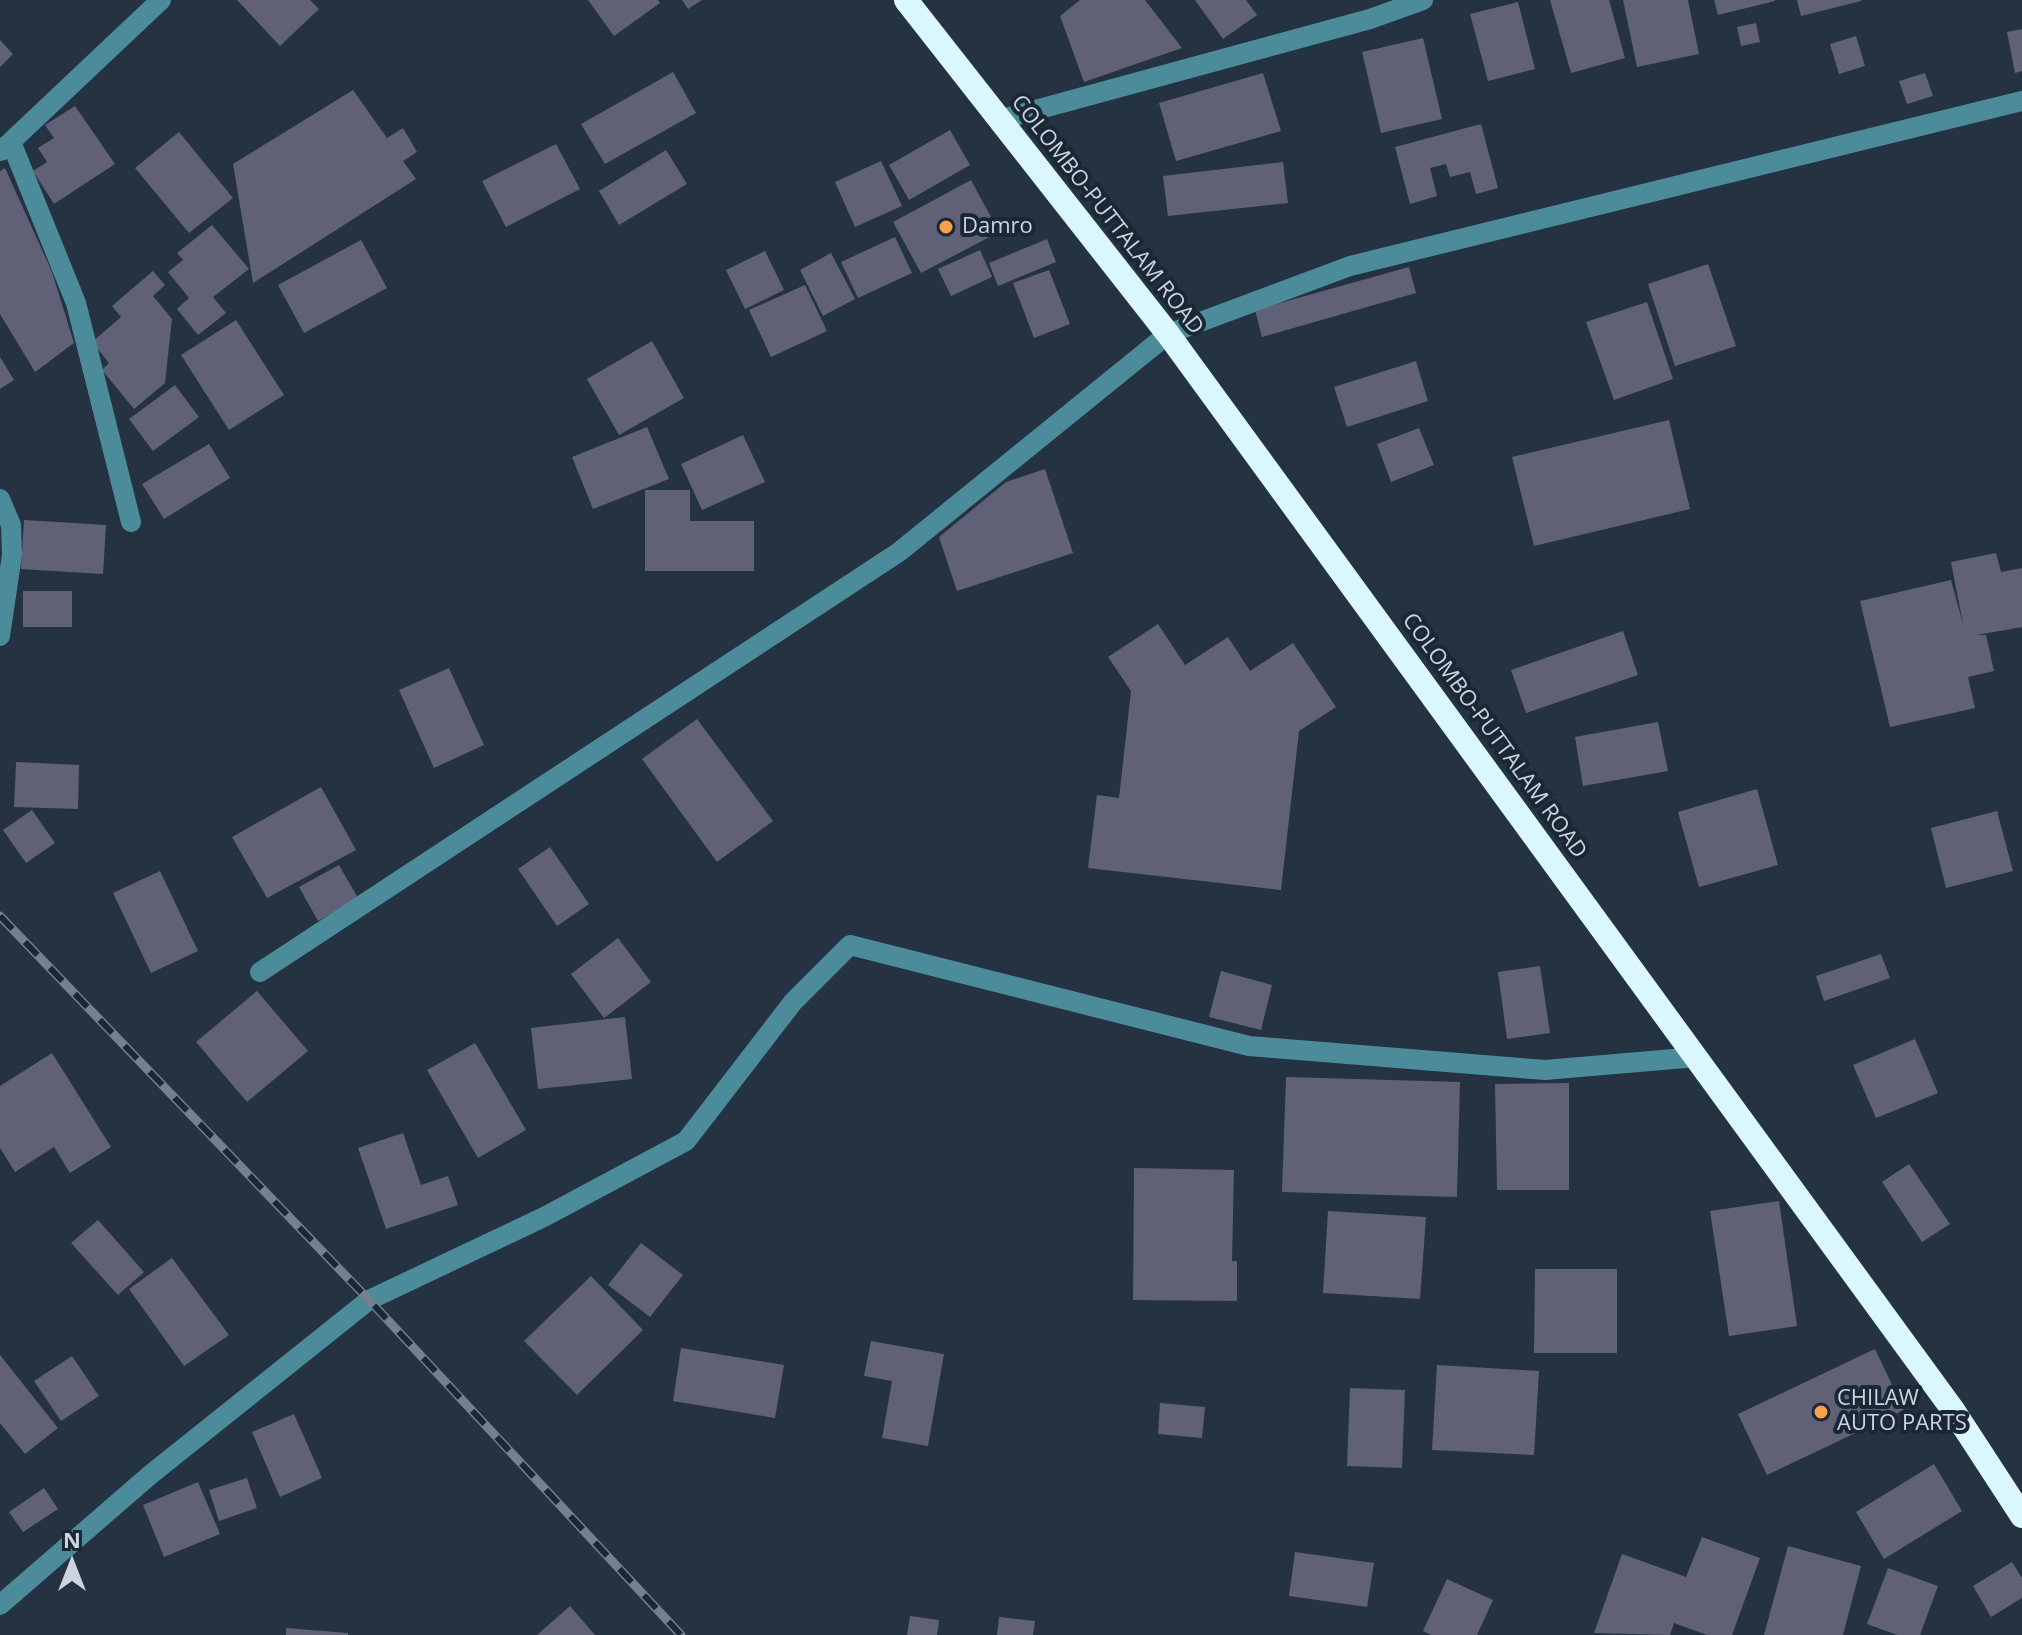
<!DOCTYPE html>
<html>
<head>
<meta charset="utf-8">
<style>
  body { margin:0 }
  #map { position:relative; width:2022px; height:1635px; overflow:hidden; background:#243241; font-family:"Open Sans",sans-serif }
  canvas { display:block }
  .north { position:absolute; left:32px; top:1523px; width:80px; height:80px; -webkit-text-stroke:6px #1a2836; paint-order:stroke; rotate:0deg; font-size:22px; font-weight:700; line-height:32px; text-align:center; color:#ccd5df }
  .north::after { content:''; display:block; margin:auto; width:28px; height:36px; background:#ccd5df; clip-path:polygon(50% 0,100% 100%,50% 72%,0 100%) }
</style>
</head>
<body>
<div id="map">
<canvas width="2022" height="1635"></canvas>
<div class="north">N</div>
</div>
<script>
const c = document.querySelector('canvas').getContext('2d');
c.lineJoin = 'round';
function paint(path, color) {
  c.fillStyle = color;
  c.fill(path, 'evenodd');
}
function poly(rows) {
  const path = new Path2D();
  for (const r of rows) {
    path.moveTo(r[0], r[1]);
    for (let i = 2; i < r.length; i += 2) path.lineTo(r[i], r[i + 1]);
  }
  return path;
}
function trace(path, color, width, dash) {
  c.strokeStyle = color;
  c.lineWidth = width;
  c.lineCap = dash ? 'butt' : 'round';
  c.setLineDash(dash || []);
  c.stroke(path);
}
function drawText(font, color, halo, rows, align = 'center') {
  c.font = font + ' "Open Sans",sans-serif';
  c.lineWidth = 8;
  c.setLineDash([]);
  c.textBaseline = 'middle';
  c.strokeStyle = halo;
  c.fillStyle = color;
  for (const [text, x, y, turn = 0] of rows) {
    c.save();
    c.translate(x, y);
    c.rotate((+turn || 0) * Math.PI / 180);
    c.textAlign = isNaN(turn) ? turn : align;
    if (halo) c.strokeText(text, 0, 0);
    c.fillText(text, 0, 0);
    c.restore();
  }
}
const building = poly([
  [237,0,310,0,319,9,280,46],
  [588,0,658,0,660,3,614,36],
  [682,0,702,0,688,9],
  [1080,0,1145,0,1182,48,1084,82,1060,16],
  [1195,0,1246,0,1257,15,1223,39],
  [1550,0,1609,0,1625,58,1571,73],
  [1623,0,1688,0,1699,54,1637,67],
  [1714,0,1775,0,1775,1,1718,15],
  [1797,0,1861,0,1861,1,1801,16],
  [1518,2,1535,69,1488,81,1470,14],
  [1756,23,1760,42,1741,46,1737,27],
  [2022,29,2022,71,2015,73,2007,32],
  [1856,36,1865,66,1839,74,1830,44],
  [1423,38,1442,119,1381,133,1362,52],
  [0,40,13,54,0,67],
  [673,72,696,113,605,164,581,124],
  [1263,73,1281,131,1176,161,1159,103],
  [1925,73,1933,96,1907,104,1899,81],
  [353,90,387,138,403,128,417,152,403,161,416,179,253,283,233,164],
  [75,106,115,164,54,204,33,171,47,162,38,148,54,138,45,125],
  [1481,124,1498,188,1476,194,1470,172,1450,177,1446,164,1430,168,1437,196,1410,204,1395,147],
  [950,130,970,165,909,200,889,165],
  [179,132,233,198,189,233,135,168],
  [556,144,580,189,506,227,482,181],
  [666,150,687,184,619,225,599,191],
  [881,161,902,206,855,227,835,182],
  [1283,162,1288,203,1168,216,1163,176],
  [5,168,52,272,74,343,35,372,0,314,0,171],
  [971,180,999,232,921,273,893,222],
  [212,225,249,269,213,297,226,313,198,335,177,309,189,298,168,272,183,260,177,253],
  [895,237,912,273,858,298,841,262],
  [1047,239,1056,262,998,286,989,263],
  [361,240,387,288,304,333,278,285],
  [980,250,992,277,951,296,938,269],
  [765,251,784,290,745,309,726,270],
  [831,253,855,299,823,316,800,270],
  [1708,264,1736,346,1675,366,1648,284],
  [1409,267,1416,293,1262,337,1255,310],
  [1049,270,1070,324,1034,338,1013,283],
  [153,271,165,285,153,296,172,319,165,383,134,409,102,370,109,363,92,342,121,317,112,306],
  [805,285,827,331,771,357,749,310],
  [1647,302,1673,379,1614,400,1586,322],
  [236,320,284,395,229,430,181,355],
  [652,341,684,398,619,435,587,379],
  [0,357,14,380,0,389],
  [1416,361,1428,401,1347,427,1334,387],
  [175,385,199,417,153,451,129,419],
  [1669,420,1690,509,1534,546,1512,457],
  [647,427,669,479,593,509,572,457],
  [1419,428,1434,465,1391,482,1377,444],
  [743,435,765,482,702,510,681,464],
  [209,444,230,478,164,519,142,484],
  [1045,469,1073,553,957,591,939,537,1006,482],
  [645,490,690,490,690,521,754,521,754,571,645,571],
  [24,520,106,525,103,574,21,569],
  [1996,553,2001,572,2022,568,2022,627,1977,635,1986,635,1994,671,1968,677,1975,708,1890,727,1860,601,1951,580,1963,624,1951,562],
  [23,591,72,591,72,627,23,627],
  [1158,624,1185,665,1228,637,1250,671,1293,643,1336,707,1299,731,1281,890,1088,868,1097,795,1119,798,1131,691,1108,657],
  [1623,631,1638,675,1526,713,1511,670],
  [449,668,484,745,434,768,399,690],
  [697,719,773,821,717,862,642,759],
  [1658,722,1668,771,1583,786,1575,737],
  [16,762,79,765,78,809,14,807],
  [321,787,356,850,267,898,232,837],
  [1757,789,1778,865,1699,887,1678,812],
  [32,810,55,843,26,863,3,830],
  [1997,811,2013,871,1946,888,1931,828],
  [550,847,589,904,557,926,518,869],
  [339,865,358,898,318,921,299,887],
  [160,871,198,951,151,973,113,893],
  [618,938,651,982,604,1018,571,974],
  [1881,954,1890,978,1824,1001,1816,976],
  [1540,966,1550,1033,1507,1039,1498,972],
  [1221,971,1272,985,1261,1030,1209,1017],
  [257,991,308,1051,247,1102,196,1042],
  [625,1017,632,1079,538,1089,531,1028],
  [1915,1039,1938,1093,1876,1118,1853,1065],
  [475,1043,526,1130,478,1158,427,1070],
  [52,1053,111,1147,70,1173,54,1147,15,1172,0,1148,0,1086],
  [1286,1077,1460,1082,1457,1197,1282,1192],
  [1569,1083,1569,1190,1497,1190,1495,1084],
  [403,1133,421,1185,448,1176,458,1205,386,1229,358,1148],
  [1909,1164,1950,1224,1922,1242,1882,1182],
  [1134,1168,1234,1170,1232,1261,1237,1261,1237,1301,1133,1300],
  [1779,1201,1797,1326,1729,1336,1710,1211],
  [1328,1211,1426,1217,1420,1299,1323,1293],
  [98,1220,144,1272,118,1295,71,1243],
  [641,1243,683,1275,650,1317,608,1285],
  [172,1258,229,1335,184,1366,129,1289],
  [1535,1269,1617,1269,1617,1353,1534,1353],
  [591,1276,643,1330,577,1395,524,1341],
  [871,1341,944,1354,928,1446,882,1438,892,1381,864,1376],
  [681,1348,784,1365,775,1418,673,1401],
  [1875,1349,1904,1410,1767,1475,1738,1414],
  [0,1355,58,1428,25,1454,0,1423],
  [72,1356,99,1396,61,1421,34,1381],
  [1437,1365,1539,1371,1534,1455,1432,1450],
  [1350,1388,1405,1390,1402,1468,1347,1466],
  [1160,1403,1205,1407,1202,1438,1158,1434],
  [294,1414,322,1478,280,1497,252,1432],
  [1934,1464,1962,1511,1884,1559,1856,1512],
  [247,1478,257,1508,219,1521,209,1490],
  [198,1482,220,1534,164,1557,143,1505],
  [44,1488,58,1509,23,1532,9,1512],
  [1702,1537,1760,1558,1732,1635,1707,1635,1674,1623,1670,1635,1594,1633,1622,1554,1686,1577],
  [1788,1546,1861,1566,1843,1635,1764,1635],
  [1295,1552,1374,1563,1367,1607,1289,1596],
  [2012,1562,2022,1578,2022,1598,1991,1617,1973,1586],
  [1888,1568,1938,1586,1920,1635,1897,1635,1867,1624],
  [1447,1579,1493,1600,1477,1635,1431,1635,1423,1631],
  [570,1606,595,1635,537,1635],
  [910,1616,939,1620,937,1635,907,1635],
  [999,1617,1035,1621,1033,1635,997,1635],
  [286,1628,348,1633,348,1635,286,1635]
]);
const minor = poly([
  [999,120,1370,19,1423,0],
  [11,142,76,303,131,522],
  [1,151,161,0],
  [0,499,11,525,12,555,0,636],
  [260,972,899,552,1168,334,1350,266,2022,101],
  [0,1605,150,1475,369,1300,544,1217,686,1141,793,1002,850,945,1249,1046,1545,1070,1697,1057]
]);
const highway = poly([
  [906,0,1168,334,1953,1410,2022,1516]
]);
const rail = poly([
  [0,916,369,1300,681,1635]
]);
const markers = [
  [946,227,8,"#f9a04c"],
  [1821,1412,8,"#f9a04c"]
];
const streetNames = [
  ["COLOMBO-PUTTALAM ROAD",1107,215,52],
  ["COLOMBO-PUTTALAM ROAD",1494,736,54]
];
const poiNames = [
  ["Damro",962,227],
  ["CHILAW",1837,1399],
  ["AUTO PARTS",1837,1424]
];
paint(building, '#606176');
trace(minor, '#4c8c9a', 20);
trace(highway, '#dbf7fe', 24);
trace(rail, '#74808c', 9);
trace(rail, '#1a2836', 6, [18]);
for (const [x, y, r, color] of markers) {
  const dot = new Path2D();
  dot.arc(x, y, r, 0, 2 * Math.PI);
  c.fillStyle = color;
  c.fill(dot);
  trace(dot, '#1a2836', 3);
}
drawText('22px', '#ccd5df', '#1a2836', streetNames);
drawText('22px', '#ccd5df', '#1a2836', poiNames, 'left');
</script>
</body>
</html>
